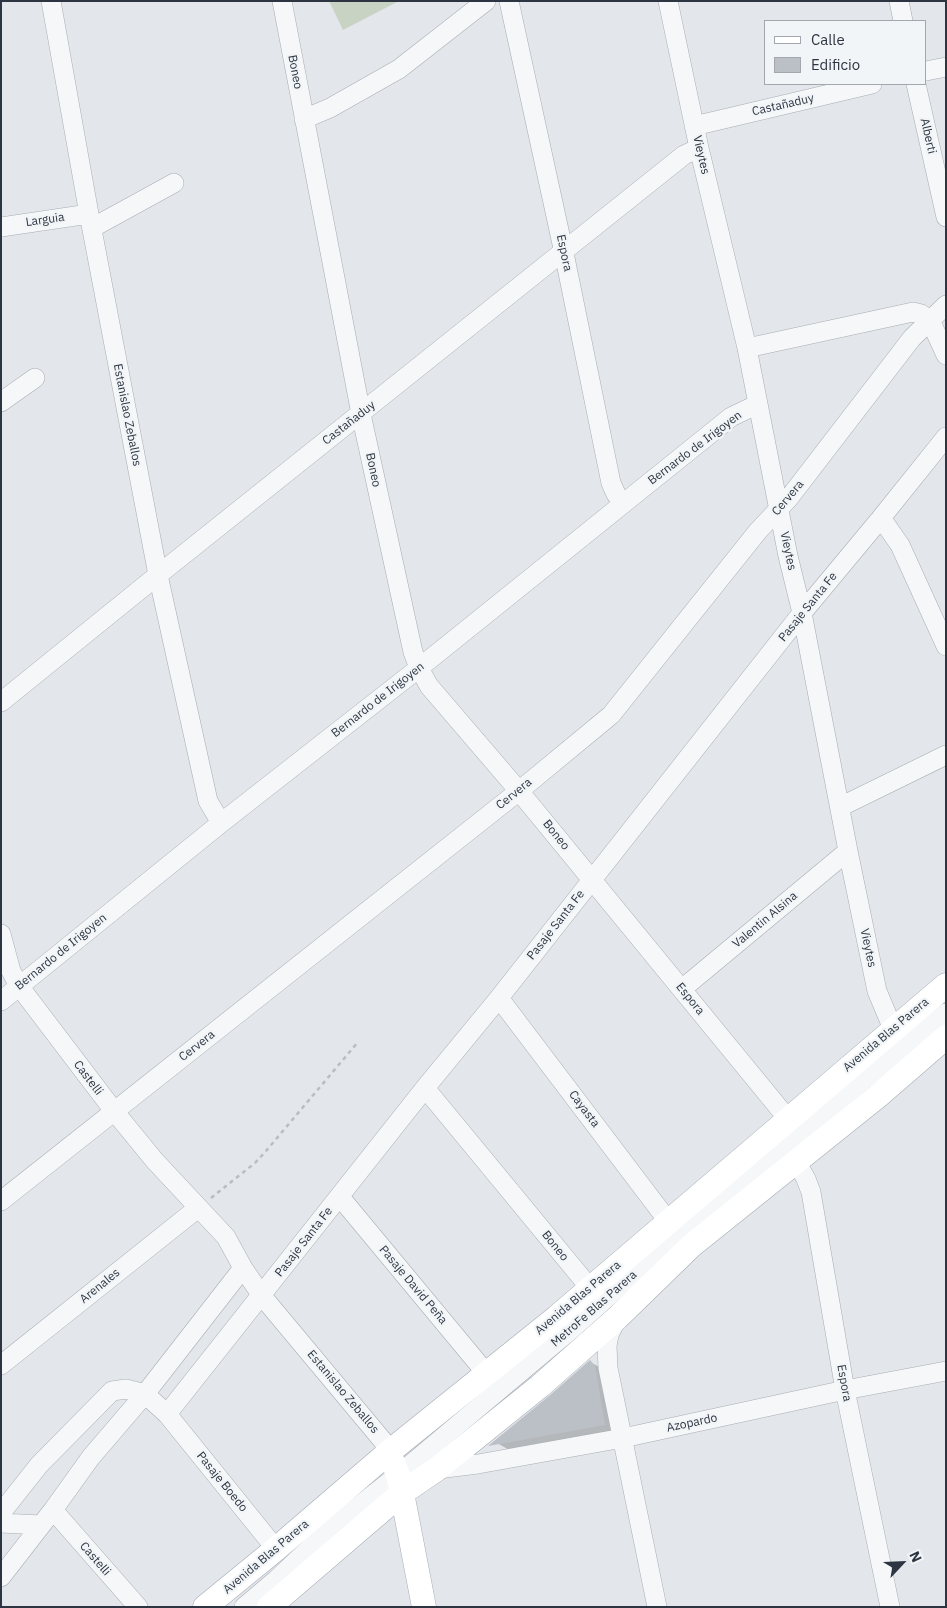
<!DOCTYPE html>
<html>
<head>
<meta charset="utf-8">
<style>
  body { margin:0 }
  #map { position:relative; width:947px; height:1608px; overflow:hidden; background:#e3e6ea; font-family:"IBM Plex Sans",sans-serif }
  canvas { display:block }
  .frame { position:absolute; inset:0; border:2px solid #2c3541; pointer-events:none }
  .legend { position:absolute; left:764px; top:20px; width:162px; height:65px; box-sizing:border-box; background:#f2f5f7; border:1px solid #a3a8ae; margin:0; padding:6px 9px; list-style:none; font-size:15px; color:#2c3541 }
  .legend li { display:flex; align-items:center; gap:10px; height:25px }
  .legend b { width:25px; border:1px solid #a3a8ae }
  .north { position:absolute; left:877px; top:1538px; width:50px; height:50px; -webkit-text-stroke:4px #f2f5f7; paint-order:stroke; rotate:65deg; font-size:14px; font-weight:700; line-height:20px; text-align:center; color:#2c3541 }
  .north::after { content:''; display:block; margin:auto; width:18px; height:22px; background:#2c3541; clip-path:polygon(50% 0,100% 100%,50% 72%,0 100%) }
</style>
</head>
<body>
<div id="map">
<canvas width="947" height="1608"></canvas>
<div class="frame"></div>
<ul class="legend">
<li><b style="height:6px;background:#fff"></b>Calle</li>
<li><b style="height:14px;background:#bac0c6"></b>Edificio</li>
</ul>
<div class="north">N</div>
</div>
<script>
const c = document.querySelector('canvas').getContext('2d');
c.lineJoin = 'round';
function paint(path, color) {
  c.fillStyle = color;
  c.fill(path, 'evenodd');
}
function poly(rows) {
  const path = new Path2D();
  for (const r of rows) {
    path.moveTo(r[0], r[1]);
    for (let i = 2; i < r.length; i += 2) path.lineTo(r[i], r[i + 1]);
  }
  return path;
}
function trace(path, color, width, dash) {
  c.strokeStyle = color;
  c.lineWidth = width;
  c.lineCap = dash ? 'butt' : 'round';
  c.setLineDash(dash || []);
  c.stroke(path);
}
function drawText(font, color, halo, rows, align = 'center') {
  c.font = font + ' "IBM Plex Sans",sans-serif';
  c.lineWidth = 4.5;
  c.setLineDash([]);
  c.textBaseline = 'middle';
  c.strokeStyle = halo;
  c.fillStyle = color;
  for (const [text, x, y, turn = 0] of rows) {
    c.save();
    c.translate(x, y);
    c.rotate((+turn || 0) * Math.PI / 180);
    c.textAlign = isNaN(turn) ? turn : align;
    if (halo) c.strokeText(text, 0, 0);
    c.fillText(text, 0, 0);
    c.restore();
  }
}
const green = poly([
  [329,1,399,1,343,30]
]);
const shadow = poly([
  [590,1362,605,1370,619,1433,511,1451,497,1443]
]);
const building = poly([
  [590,1360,595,1366,605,1425,488,1446,549,1396]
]);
const path = poly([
  [211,1198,255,1163,266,1151,358,1042]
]);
const minor = poly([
  [51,1,89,214,158,575,208,801,221,823],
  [282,1,361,414,413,652,419,668,429,686,519,791,788,1119],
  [509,1,564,253,611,483,616,494,623,503],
  [668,1,699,148,747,348,788,556,802,613,848,851,877,991,893,1029,915,1065],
  [899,1,903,21],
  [926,71,946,67],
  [916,84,946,217],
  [304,119,330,108,399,69,486,1],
  [694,126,872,84],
  [1,227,89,214],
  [92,228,174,183],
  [747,348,913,312,921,314,930,320,946,355],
  [1,402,35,378],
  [881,518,900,545,946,646],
  [1,702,158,575,684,155,699,148],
  [840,807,946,755],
  [1,934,11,971,19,986,114,1111,155,1161,226,1237,243,1268,262,1296,383,1441,389,1452],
  [682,989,848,851],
  [499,998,668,1221],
  [1,1001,221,823,419,668,731,417,758,404],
  [425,1088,590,1288],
  [796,1161,806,1179,811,1192,845,1390,890,1607],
  [340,1197,486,1373],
  [1,1201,519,791,611,715,758,531,789,498,912,338,946,305],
  [616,1320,609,1335,607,1346,608,1368,657,1607],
  [1,1365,198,1208],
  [167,1414,425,1088,499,998,802,613,881,518,946,437],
  [437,1469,478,1464,623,1438,845,1390,946,1371],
  [53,1510,138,1607],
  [1,1513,39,1465,112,1391,126,1389,145,1394,167,1414,276,1549],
  [1,1523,41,1525],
  [1,1577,53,1510,91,1457,145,1394,243,1268],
  [244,1607,276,1580,332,1527,398,1475,573,1328,711,1205,946,1013]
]);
const major = poly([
  [389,1452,398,1475,402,1493,424,1607],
  [205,1607,276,1549,389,1452,557,1317,946,985],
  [269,1607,402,1493,437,1469,540,1386,617,1318,691,1246,878,1096,946,1037]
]);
const streetNames = [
  ["Boneo",295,72,79],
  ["Castañaduy",783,105,-13],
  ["Alberti",928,136,77],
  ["Vieytes",701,155,77],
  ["Larguia",45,220,-8],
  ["Espora",564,253,78],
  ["Estanislao Zeballos",127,415,79],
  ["Castañaduy",349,423,-38],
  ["Bernardo de Irigoyen",695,448,-37],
  ["Boneo",373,470,78],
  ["Cervera",788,498,-50],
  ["Vieytes",788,551,78],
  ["Pasaje Santa Fe",808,607,-51],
  ["Bernardo de Irigoyen",378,700,-38],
  ["Cervera",514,794,-39],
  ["Boneo",556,835,51],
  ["Valentin Alsina",765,920,-40],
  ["Pasaje Santa Fe",556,925,-52],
  ["Vieytes",868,948,78],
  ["Bernardo de Irigoyen",61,952,-39],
  ["Espora",690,999,51],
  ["Avenida Blas Parera",886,1035,-40],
  ["Cervera",197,1046,-38],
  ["Castelli",88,1078,53],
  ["Cayasta",584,1109,53],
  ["Pasaje Santa Fe",304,1242,-52],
  ["Boneo",555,1246,51],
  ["Pasaje David Peña",413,1285,50],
  ["Arenales",100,1286,-39],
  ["Avenida Blas Parera",578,1298,-40],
  ["MetroFe Blas Parera",594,1309,-41],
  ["Espora",844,1383,80],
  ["Estanislao Zeballos",343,1392,50],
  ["Azopardo",692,1423,-12],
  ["Pasaje Boedo",222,1482,51],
  ["Avenida Blas Parera",266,1557,-40],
  ["Castelli",95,1559,49]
];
paint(green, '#c9d3c4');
paint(shadow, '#0003');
paint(building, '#bac0c6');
trace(minor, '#a8adb4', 20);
trace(major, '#a3acb5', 25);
trace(path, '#b9bdc1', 2.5, [4, 4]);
trace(minor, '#f5f7f8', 19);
trace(major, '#fff', 24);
drawText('12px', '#2c3541', '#f2f5f7', streetNames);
</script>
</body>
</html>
